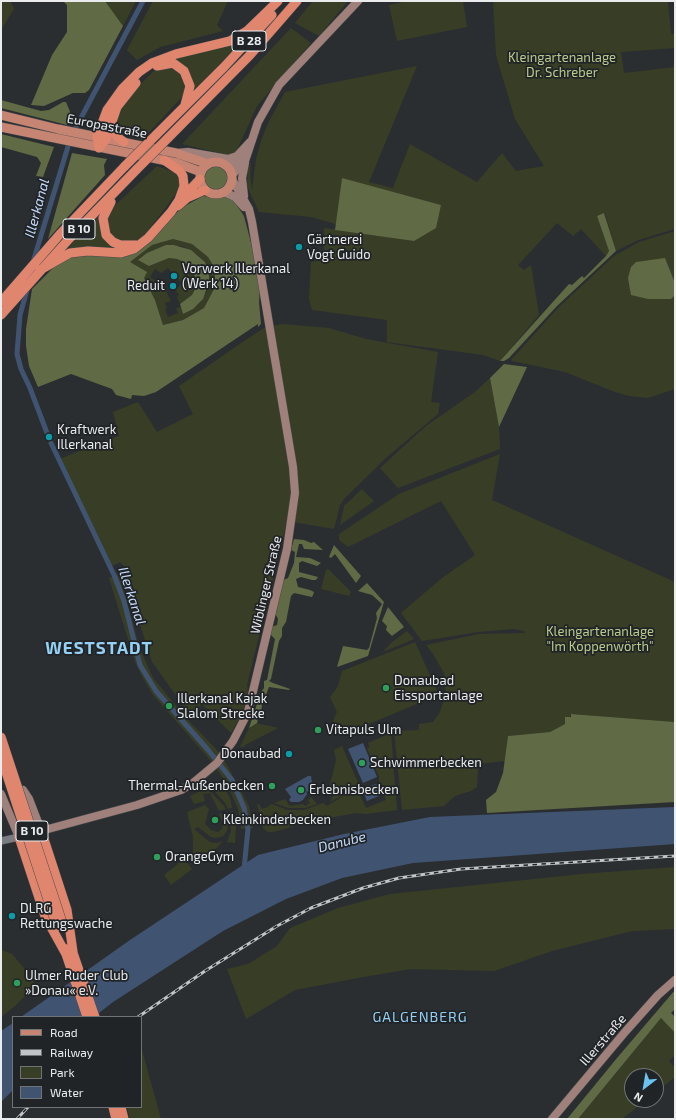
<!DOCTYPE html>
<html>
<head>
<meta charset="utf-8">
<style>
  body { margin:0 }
  #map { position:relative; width:676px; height:1120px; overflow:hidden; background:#2b2e31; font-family:"Exo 2",sans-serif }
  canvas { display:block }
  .frame { position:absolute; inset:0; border:2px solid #e9ebed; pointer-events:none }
  .legend { position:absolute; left:12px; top:1016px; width:130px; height:92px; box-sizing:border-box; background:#212427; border:1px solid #717476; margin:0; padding:5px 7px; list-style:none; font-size:12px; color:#e9ebed }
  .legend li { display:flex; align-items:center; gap:8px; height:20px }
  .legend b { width:20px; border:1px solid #717476 }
  .north { position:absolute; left:624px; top:1068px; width:40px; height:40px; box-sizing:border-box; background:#212427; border:1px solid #717476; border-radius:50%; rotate:211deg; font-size:11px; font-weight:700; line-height:16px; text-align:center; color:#e9ebed }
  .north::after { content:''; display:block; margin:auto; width:14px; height:18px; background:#6cc3f2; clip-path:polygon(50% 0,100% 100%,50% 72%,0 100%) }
</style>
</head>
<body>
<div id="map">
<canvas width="676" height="1120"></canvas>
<div class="frame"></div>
<ul class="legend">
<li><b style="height:5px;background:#c68473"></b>Road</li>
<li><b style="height:5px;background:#c2c4c7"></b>Railway</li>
<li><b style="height:11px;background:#383e26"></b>Park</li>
<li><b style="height:11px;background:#405472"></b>Water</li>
</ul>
<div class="north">N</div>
</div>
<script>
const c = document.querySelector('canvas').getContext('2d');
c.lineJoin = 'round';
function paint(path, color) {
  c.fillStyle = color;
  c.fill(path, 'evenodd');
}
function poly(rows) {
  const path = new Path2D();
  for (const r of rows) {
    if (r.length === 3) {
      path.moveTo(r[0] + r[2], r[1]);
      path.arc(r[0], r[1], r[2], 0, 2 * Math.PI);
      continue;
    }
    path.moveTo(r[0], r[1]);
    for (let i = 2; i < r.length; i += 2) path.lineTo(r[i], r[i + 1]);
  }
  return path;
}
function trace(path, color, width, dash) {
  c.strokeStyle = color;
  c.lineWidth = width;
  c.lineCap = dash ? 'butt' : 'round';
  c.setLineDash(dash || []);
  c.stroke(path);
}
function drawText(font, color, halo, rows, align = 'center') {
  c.font = font + ' "Exo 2",sans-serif';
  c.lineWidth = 3.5;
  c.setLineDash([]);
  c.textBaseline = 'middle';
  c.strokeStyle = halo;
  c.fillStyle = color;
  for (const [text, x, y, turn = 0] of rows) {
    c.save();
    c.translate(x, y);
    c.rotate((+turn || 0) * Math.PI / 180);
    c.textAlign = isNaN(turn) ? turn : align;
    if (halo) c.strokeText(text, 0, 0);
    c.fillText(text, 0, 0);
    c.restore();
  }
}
const green = poly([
  [1,1,10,1,14,9,1,30],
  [105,1,136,1,123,26],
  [153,1,228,1,217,25,223,31,160,47,137,60,127,50],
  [313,1,348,1,319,36,295,23],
  [407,1,463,1,467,27,397,41,389,5],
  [493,1,668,1,671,34,675,34,675,48,621,52,624,73,675,67,675,229,638,240,616,251,605,213,597,216,609,251,606,256,581,229,573,236,557,223,518,265,524,270,531,265,539,315,500,361,483,355,387,342,387,320,312,310,309,299,311,262,324,259,324,228,414,241,441,205,342,179,336,224,311,217,259,212,247,186,248,169,251,162,250,174,252,190,256,159,261,141,268,123,285,92,417,66,369,182,393,188,410,144,477,182,502,153,516,171,544,166,515,119,496,55],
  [291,28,311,43,257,106,236,152,228,155,182,144],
  [244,38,193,92,191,91,192,84,167,60,186,54,219,48],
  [171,66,184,77,185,88,183,96,142,140,123,134,118,131,117,124,119,113,128,96,156,69],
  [157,166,179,174,180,185,175,195,144,236,137,241,119,242,108,231,107,213],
  [98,217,101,218,101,226,121,248,65,251],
  [675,231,675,283,665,258,648,299,670,299,675,295,675,389,648,398,629,396,615,392,565,372,512,361,511,360,559,307,614,256,639,242],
  [173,239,192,244,208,257,214,267,215,279,214,289,204,308,183,320,163,325,155,300,149,287,144,278,129,262,152,245],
  [166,245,182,246,198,255,205,262,209,272,209,282,207,291,199,304,183,314,181,307,176,308,178,313,168,317,165,309,167,308,165,303,171,301,165,289,159,288,159,283,150,277,155,269,161,273,168,268,182,283,176,290,179,295,177,297,180,304,192,295,197,280,190,267,184,262,177,259,169,258,149,266],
  [282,324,329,328,366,339,438,352,431,402,440,403,438,414,387,457,344,499,340,505,334,529,287,521,247,685,248,695,242,714,231,733,202,704,190,715,152,662,123,571,125,567,120,562,112,566,60,459,106,440,119,436,113,412,138,402,157,432,193,414,179,386,247,339,264,328],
  [490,378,499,427,500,449,398,488,380,468,426,426,475,392],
  [500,454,492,500,675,582,675,722,571,714,565,724,550,732,508,736,505,761,478,764,477,787,471,791,455,796,444,806,402,810,394,731,419,730,419,724,433,722,440,712,446,693,444,673,433,654,426,645,479,634,525,633,524,631,514,629,478,632,422,641,401,613,442,578,475,555,441,501,348,547,339,540,339,534,399,494],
  [362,489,374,501,340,525,344,506],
  [328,569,351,592,349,596,321,589,326,570],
  [119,574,140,649,153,678,185,717,216,749,227,765,249,806,253,828,241,829,238,809,227,784,211,761,153,695,143,678,135,662,109,578],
  [407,631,414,639,383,652,391,643],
  [415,642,437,691,436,696,340,736,333,721,337,712,330,697,338,686,342,671],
  [256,723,278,728,245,745,244,747,240,747,249,728],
  [391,733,397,810,366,814,356,813,312,821,273,832,268,832,263,828,257,804,259,804,262,809,268,807,271,804,288,810,304,810,323,803,327,806,345,795,358,791,366,808,386,800,379,782,379,777,367,748,370,747,368,743],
  [342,746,359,785,356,787,357,788,330,802,333,796,328,793,336,760,334,750],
  [221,782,230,798,232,808,228,809,226,804,212,788],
  [207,788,223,805,226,809,219,811,210,793,203,794,205,801,194,804,190,796],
  [311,797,317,804,305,808,288,808,274,803,285,799,290,806,303,804,305,806,310,803,308,800],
  [205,805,209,809,205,824,211,830,218,832,222,829,223,823,219,814,226,813,228,824,227,831,223,836,216,838,211,837,198,827,194,829,210,842,217,843,223,841,200,866,193,855,193,837,187,812],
  [233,811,236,824,235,843,227,842,231,831,229,812],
  [184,859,192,869,171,885,164,875],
  [675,867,675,929,632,931,552,951,494,971,411,969,358,978,295,990,246,1019,227,969,248,964,277,946,290,928,338,908,390,894,582,874],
  [1,950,12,954,33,979,34,987,15,1006,1,1017],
  [661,1018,675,1033,675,1055,669,1061,675,1068,675,1077,656,1092,656,1076,632,1076,632,1100,646,1100,622,1119,578,1119],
  [141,1050,142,1050,161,1119,130,1119,127,1107,141,1107]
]);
const forest = poly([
  [63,1,105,1,123,26,89,90,85,93,73,93,44,106,31,105,52,55,67,32,67,5],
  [1,100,41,111,49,110,63,102,66,102,71,114,67,125,1,108],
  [1,134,54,147,43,177,36,176,41,163,37,157,1,147],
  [72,153,107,159,104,165,105,175,48,239],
  [216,178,13],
  [342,178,441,205,436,228,414,241,335,230],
  [203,196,218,198,225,196,234,201,244,216,256,262,260,288,259,302,261,324,258,327,258,324,156,392,144,396,132,395,131,399,116,395,112,389,71,374,38,387,29,366,26,346,26,329,32,289,59,262,69,256,148,243,181,208],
  [173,239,192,244,208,257,214,267,215,279,214,289,204,308,183,320,163,325,155,300,144,278,147,272,130,262,152,245],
  [604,213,616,251,557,306,509,358,504,361,500,361,569,284,572,285,582,276,584,278,606,256,609,251,597,216],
  [166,245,174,245,191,250,205,262,209,272,209,282,203,299,193,309,183,314,180,304,192,295,196,287,197,280,190,267,184,262,177,259,169,258,149,266,138,260,147,253],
  [665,258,675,283,675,295,671,299,648,299,631,295,628,278,631,267,636,262],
  [504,364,527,367,499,427,490,378],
  [294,539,304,540,311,543,314,542,323,550,304,549,302,544,299,544,296,557,310,558,321,563,317,566,302,561,299,563,299,572,318,577,316,580,312,580,301,577,296,579,298,587,310,590,314,592,313,595,312,597,294,593,291,596,286,622,282,628,282,636,279,641,271,679,269,681,273,683,290,689,289,690,269,687,262,705,261,714,259,714,257,723,249,728,261,692,264,688,264,681,267,680,275,639,270,634,271,627,277,625,278,619,274,611,281,581,288,578,294,563,295,552,291,550],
  [334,545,361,576,356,583,335,554,331,558,329,557],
  [367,583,384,602,368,656,337,667,343,646,367,650,369,648,377,618,376,613,382,604,372,595,358,591],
  [388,607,404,627,392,636,386,630,387,626,382,621],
  [571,714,675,722,675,802,487,813,486,800,496,792,503,773,508,736,550,732,565,724,565,717,571,717],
  [675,990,675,1009,671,1013,675,1017,675,1033,661,1018,578,1119,567,1119,617,1058]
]);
const water = poly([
  [363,743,377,777,363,783,348,749],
  [308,776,311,776,312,782,316,784,316,791,311,793,306,791,307,794,303,800,299,802,291,802,289,800,291,797,285,789],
  [376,784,381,795,367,801,362,789],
  [675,807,675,844,413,863,342,878,286,899,223,931,113,1002,94,1017,21,1017,130,940,258,855,344,834,430,817],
  [13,1023,13,1090,1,1102,1,1031]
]);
const canal = poly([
  [73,133,143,1],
  [33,262,70,140],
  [27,290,20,315,17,354,21,369,30,388,47,433],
  [51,443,114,575,124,601,140,665,156,691,209,751,232,780,244,808,248,829,244,869]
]);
const tertiary = poly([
  [1,841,19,837]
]);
const secondary = poly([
  [176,153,188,152,228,159,237,156,250,142],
  [226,165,236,163,243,157],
  [232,175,245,161,258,122,279,85,358,1],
  [224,192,235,197,244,207],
  [244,196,242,178,245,163],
  [23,790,29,799,41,830],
  [1,794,19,837,23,836],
  [37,832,137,805,181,790,193,783,217,763,233,741,248,712,287,549,295,493,293,467,252,222,249,209,233,181],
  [552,1119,625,1032,658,995,675,980]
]);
const primary = poly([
  [1,115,58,129,176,153,208,164],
  [1,127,177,163,201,172],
  [216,178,16]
]);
const trunk = poly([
  [157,66,173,63,184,71,190,86,185,105],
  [111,123,117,137,124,142],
  [156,135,224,67,272,15],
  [168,138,250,55,297,1],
  [99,148,97,137,107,110,122,89,139,72,152,63,176,54,230,41,247,31,278,1],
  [99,148,106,139,117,107,136,83],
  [182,198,200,179],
  [111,202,103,218,106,235,113,242,120,245,136,245],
  [178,206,187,198,205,190],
  [40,270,70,253,88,251,121,253,134,249,148,238,171,212,179,200,184,186,183,176,180,171,164,160],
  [1,302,61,233,125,166],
  [1,315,69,239,137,169],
  [41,830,67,910,73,952],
  [19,837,45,916,66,954],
  [71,947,95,1017],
  [64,948,87,1017],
  [113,1107,116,1119],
  [121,1107,124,1119]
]);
const rail = poly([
  [138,1017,205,971,277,926,311,908,363,888,399,878,461,869,675,856],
  [17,1119,28,1107]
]);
const trunkBridge = poly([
  [125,166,156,135],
  [137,169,168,138],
  [1,737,63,925],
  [1,757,57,927]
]);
const markers = [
  [299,247,4,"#0f9aa8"],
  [174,276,4,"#0f9aa8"],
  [173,286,4,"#0f9aa8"],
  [49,437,4,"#0f9aa8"],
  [386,688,4,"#2e9e5b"],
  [169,706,4,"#2e9e5b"],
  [318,730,4,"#2e9e5b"],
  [289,754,4,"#0f9aa8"],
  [362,763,4,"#2e9e5b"],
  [272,786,4,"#2e9e5b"],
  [301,790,4,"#2e9e5b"],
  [215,820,4,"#2e9e5b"],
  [157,857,4,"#2e9e5b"],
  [12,916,4,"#0f9aa8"],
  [17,983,4,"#2e9e5b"]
];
const shields = [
  [249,41,34],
  [79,229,32],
  [32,831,32]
];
const shieldNames = [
  ["B 28",249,41],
  ["B 10",79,229],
  ["B 10",32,831]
];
const parkNames = [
  ["Kleingartenanlage",562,58],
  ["Dr. Schreber",562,73],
  ["Kleingartenanlage",600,632],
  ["\"Im Koppenwörth\"",600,647]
];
const streetNames = [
  ["Europastraße",107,126,11],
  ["Wiblinger Straße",266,585,-77],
  ["Illerstraße",603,1040,-49]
];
const poiNames = [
  ["Gärtnerei",307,240],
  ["Vogt Guido",307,255],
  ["Vorwerk Illerkanal",182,269],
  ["(Werk 14)",182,284],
  ["Reduit",165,286,"right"],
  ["Kraftwerk",57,430],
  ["Illerkanal",57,445],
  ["Donaubad",394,681],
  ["Eissportanlage",394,696],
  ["Illerkanal Kajak",177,699],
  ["Slalom Strecke",177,714],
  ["Vitapuls Ulm",326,730],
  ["Donaubad",281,754,"right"],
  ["Schwimmerbecken",370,763],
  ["Thermal-Außenbecken",264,786,"right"],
  ["Erlebnisbecken",309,790],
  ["Kleinkinderbecken",223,820],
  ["OrangeGym",165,857],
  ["DLRG",20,909],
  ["Rettungswache",20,924],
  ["Ulmer Ruder Club",25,976],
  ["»Donau« e.V.",25,991]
];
const waterNames = [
  ["Illerkanal",37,208,-75],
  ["Illerkanal",132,596,72],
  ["Danube",342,842,-14]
];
const neighbourhoodNames = [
  ["GALGENBERG",420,1017]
];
const districtNames = [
  ["WESTSTADT",99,648]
];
paint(green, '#383e26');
paint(forest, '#606a45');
paint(water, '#405472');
trace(canal, '#405472', 5);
trace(tertiary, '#46494c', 8);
trace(secondary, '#46494c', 9);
trace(primary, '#46494c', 10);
trace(trunk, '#46494c', 10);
trace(tertiary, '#797c80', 7);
trace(secondary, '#9f807a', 8);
trace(primary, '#c68473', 9);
trace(trunk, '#e0866f', 9);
trace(rail, '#c2c4c7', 3);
trace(rail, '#212427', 1.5, [4.5]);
trace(trunkBridge, '#46494c', 10, []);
trace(trunkBridge, '#e0866f', 9);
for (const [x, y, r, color] of markers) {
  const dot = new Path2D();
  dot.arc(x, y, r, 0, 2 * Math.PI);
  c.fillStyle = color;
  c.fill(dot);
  trace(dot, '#212427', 1.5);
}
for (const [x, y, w] of shields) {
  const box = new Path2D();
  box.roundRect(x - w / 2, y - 10, w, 20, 3);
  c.fillStyle = '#212427';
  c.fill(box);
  trace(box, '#e9ebed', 1);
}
drawText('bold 12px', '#e9ebed', null, shieldNames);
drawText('13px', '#bbcc8d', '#212427', parkNames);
drawText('13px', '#e9ebed', '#212427', streetNames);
drawText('13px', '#e9ebed', '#212427', poiNames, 'left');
drawText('italic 14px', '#c4dafb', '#212427', waterNames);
c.letterSpacing = '1px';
drawText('14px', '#94d1f5', '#212427', neighbourhoodNames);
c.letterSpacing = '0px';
c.letterSpacing = '1px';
drawText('bold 17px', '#94d1f5', '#212427', districtNames);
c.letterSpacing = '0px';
</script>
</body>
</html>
